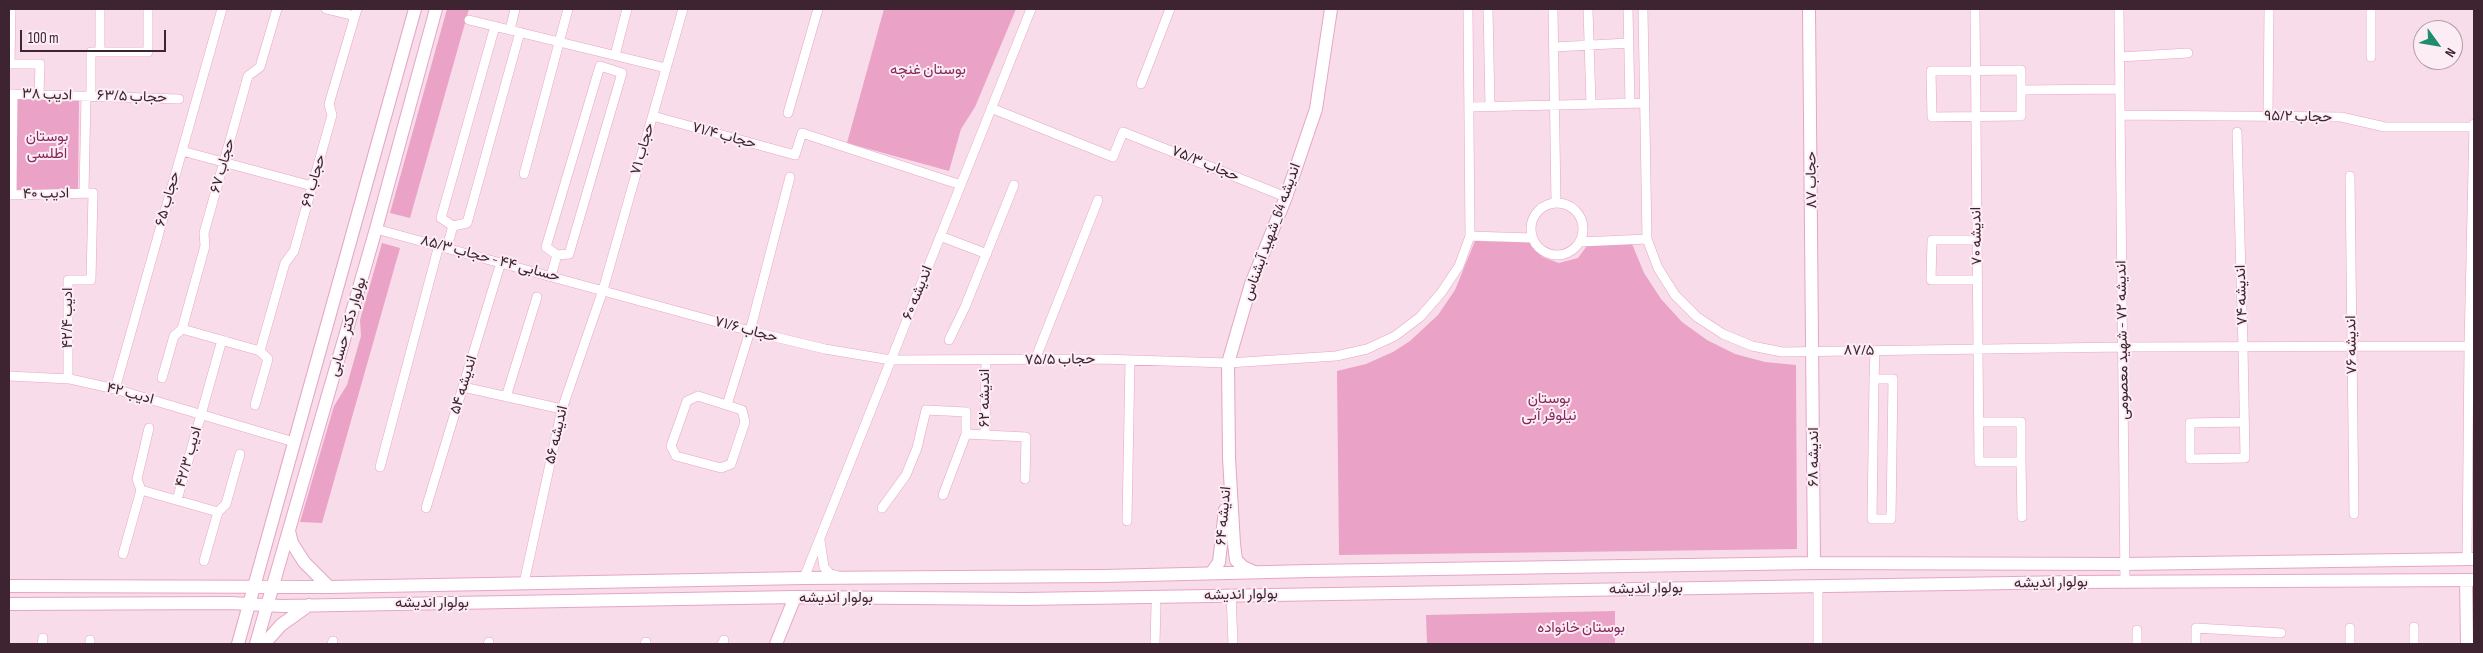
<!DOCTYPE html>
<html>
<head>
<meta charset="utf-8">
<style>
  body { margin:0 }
  #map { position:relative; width:2483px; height:653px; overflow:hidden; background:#f8dce9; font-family:"Sofia Sans Condensed",sans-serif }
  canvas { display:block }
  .frame { position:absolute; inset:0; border:10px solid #3e2431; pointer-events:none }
  .north { position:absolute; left:2413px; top:20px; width:50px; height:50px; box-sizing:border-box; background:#fcedf4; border:1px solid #b09da6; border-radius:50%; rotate:122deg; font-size:14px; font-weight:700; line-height:20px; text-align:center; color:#3e2431 }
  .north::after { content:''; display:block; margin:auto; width:18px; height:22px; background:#1d8d6d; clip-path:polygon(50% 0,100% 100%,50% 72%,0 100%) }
  .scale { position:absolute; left:20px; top:30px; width:146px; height:22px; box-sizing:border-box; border:2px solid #3e2431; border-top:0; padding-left:6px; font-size:15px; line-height:18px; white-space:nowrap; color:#3e2431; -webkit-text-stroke:4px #fcedf4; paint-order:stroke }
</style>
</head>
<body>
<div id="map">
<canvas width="2483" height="653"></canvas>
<div class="frame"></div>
<div class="north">N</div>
<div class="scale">100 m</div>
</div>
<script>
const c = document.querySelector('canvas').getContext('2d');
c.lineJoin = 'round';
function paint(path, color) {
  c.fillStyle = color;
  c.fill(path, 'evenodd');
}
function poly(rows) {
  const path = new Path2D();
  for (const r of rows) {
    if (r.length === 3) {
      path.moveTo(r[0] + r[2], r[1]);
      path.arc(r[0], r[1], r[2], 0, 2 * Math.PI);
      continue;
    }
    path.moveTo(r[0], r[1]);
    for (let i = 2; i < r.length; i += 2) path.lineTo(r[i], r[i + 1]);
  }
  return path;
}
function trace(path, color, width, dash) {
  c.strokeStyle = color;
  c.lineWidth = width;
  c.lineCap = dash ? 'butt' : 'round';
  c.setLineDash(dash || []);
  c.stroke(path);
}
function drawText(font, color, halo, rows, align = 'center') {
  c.font = font + ' "Sofia Sans Condensed",Vazirmatn,sans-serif';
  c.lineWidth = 4;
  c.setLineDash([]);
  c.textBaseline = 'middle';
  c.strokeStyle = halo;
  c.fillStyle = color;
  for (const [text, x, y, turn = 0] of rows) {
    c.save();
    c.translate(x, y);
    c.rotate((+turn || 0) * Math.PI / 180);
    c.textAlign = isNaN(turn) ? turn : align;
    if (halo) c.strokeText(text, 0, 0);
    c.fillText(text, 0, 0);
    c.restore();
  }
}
const green = poly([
  [447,9,469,9,410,218,390,213],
  [884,9,1016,9,975,107,961,129,949,171,847,143],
  [16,99,79,100,78,190,15,190],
  [1475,241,1531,242,1542,257,1559,263,1578,258,1589,243,1632,244,1644,273,1661,299,1682,322,1707,340,1735,354,1765,362,1796,365,1797,549,1339,555,1337,371,1366,364,1393,352,1410,341,1438,315,1455,290],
  [382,243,400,248,322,523,300,522,334,406,347,385,361,336,360,320],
  [1615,611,1615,644,1427,644,1426,615]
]);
const street = poly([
  [326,9,355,16],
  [1488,9,1490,106],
  [1553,9,1556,203],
  [1588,9,1591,104],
  [1628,9,1630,103],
  [1643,9,1647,239,1658,268,1675,295,1697,317,1723,334,1752,346,1782,352,2123,347,2469,346],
  [1975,9,1979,462,2021,462,2021,422,1979,422],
  [2119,9,2125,583],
  [469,20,666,68],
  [495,26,441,218,453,226,467,223,520,32],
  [510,30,515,9],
  [1554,47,1629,43],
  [100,52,100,9],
  [615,55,627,9],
  [2120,57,2188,53],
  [2371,57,2371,9],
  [9,64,40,64,39,94],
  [10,64,11,9],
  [600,66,622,73,569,254,557,255,546,247,600,66],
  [2021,70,2021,116,1932,117,1931,71,2021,70],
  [1141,84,1170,9],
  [2021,90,2120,89],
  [9,94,179,99],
  [91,96,91,52,148,52,148,9],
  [1469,107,1645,103],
  [991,108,1113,157,1123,132,1286,197],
  [788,113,818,9],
  [2121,115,2341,117,2385,127,2474,127],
  [653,116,795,155,802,133,961,185],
  [2268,116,2269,9],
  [2237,132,2243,347,2245,458,2190,459,2190,423,2244,422],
  [182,151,312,186],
  [524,174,568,9],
  [2350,176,2354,514],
  [84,193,86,96],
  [9,195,93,193,91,280,68,280,68,379],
  [12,195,13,94],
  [1557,229,26],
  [376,229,750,331,825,349,891,360,1101,359,1228,363,1336,356,1367,349,1395,336,1420,317,1441,293,1459,266,1470,236,1468,9],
  [940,236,987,254],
  [1470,236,1532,238],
  [1977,240,1932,240,1931,280,1978,280],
  [1580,242,1647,239],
  [447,247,453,226],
  [551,276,557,255],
  [182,329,205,246,204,233,248,76,260,67,277,9],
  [182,329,260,351],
  [949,340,965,307,1014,185],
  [260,351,285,263,294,251,332,115,329,104,357,9],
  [1035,360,1098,200],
  [9,376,70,379,115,389,294,442],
  [162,378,174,336,182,329],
  [1874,379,1893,379,1891,519,1872,519,1874,379,1875,352],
  [463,387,562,409],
  [115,389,222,9],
  [698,396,742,410,745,422,731,464,721,468,676,456,671,446,687,401,698,396],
  [506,397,537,297],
  [255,405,268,359,260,351],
  [727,405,750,331,790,177],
  [966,434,1026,437,1025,479],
  [985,435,986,361],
  [2021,462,2022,517],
  [380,467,439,245],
  [141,490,218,512],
  [141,490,137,479,149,428],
  [177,500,222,340],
  [426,508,501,262],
  [882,508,906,475,917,448,926,410,966,412,966,434,943,495],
  [218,512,226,504,240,454],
  [1127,521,1130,360],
  [820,540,824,567,829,573,838,576],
  [123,554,141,490],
  [2467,559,2469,346,2474,124],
  [204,561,218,512],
  [804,578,1031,9],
  [524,583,562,409,603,290,683,9],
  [1818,587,1818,644],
  [1231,594,1233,644],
  [2350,628,2350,644],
  [2137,630,2137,644],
  [42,644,43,638],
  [90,644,90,640],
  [332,644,333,641],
  [488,644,489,642],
  [645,644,646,642],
  [722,644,724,640],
  [1155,644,1156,605],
  [2196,644,2196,628,2281,633],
  [2414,644,2414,627]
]);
const secondary = poly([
  [1809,9,1814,563],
  [289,531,292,543,304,562,329,587],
  [1252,571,1243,567,1236,560,1234,544,1229,458,1228,363,1251,284,1286,197,1316,109,1331,9],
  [1212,572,1219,562,1225,510],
  [2466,580,2467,644],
  [9,586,329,587,804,578,1104,576,1310,571,1814,563,2125,564,2474,559],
  [9,604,231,603,282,606,795,597,1024,599,2074,582,2474,580],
  [238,644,415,9],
  [256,644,376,229,436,9],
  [264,644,281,625,309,605],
  [776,644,795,597]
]);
const parkNames = [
  ["بوستان غنچه",928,70],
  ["بوستان",47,137],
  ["اطلسی",47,154],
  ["بوستان",1549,399],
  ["نیلوفر آبی",1549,416],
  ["بوستان خانواده",1581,628]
];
const streetNames = [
  ["ادیب ۳۸",47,95,2],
  ["حجاب ۶۳/۵",132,97,2],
  ["حجاب ۹۵/۲",2298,117,1],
  ["حجاب ۷۱/۴",724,136,15],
  ["حجاب ۷۱",643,149,-74],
  ["حجاب ۷۵/۳",1205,164,22],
  ["حجاب ۶۷",223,166,-74],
  ["حجاب ۸۷",1812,180,-91],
  ["حجاب ۶۹",314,181,-74],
  ["ادیب ۴۰",46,194,-1],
  ["حجاب ۶۵",168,199,-74],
  ["اندیشه 64_شهید آبشناس",1272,232,-70],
  ["اندیشه ۷۰",1977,236,-91],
  ["حسابی ۴۴ - حجاب ۸۵/۳",490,259,15],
  ["اندیشه ۶۰",918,293,-68],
  ["اندیشه ۷۴",2242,295,-92],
  ["ادیب ۴۲/۴",68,318,-90],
  ["بولوار دکتر حسابی",348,327,-74],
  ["حجاب ۷۱/۶",746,330,15],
  ["اندیشه ۷۲ - شهید معصومی",2123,340,-91],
  ["اندیشه ۷۶",2352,345,-91],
  ["۸۷/۵",1859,351,1],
  ["حجاب ۷۵/۵",1060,360,-1],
  ["اندیشه ۵۴",464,385,-73],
  ["ادیب ۴۲",130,394,15],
  ["اندیشه ۶۲",985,398,-90],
  ["اندیشه ۵۶",557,435,-77],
  ["ادیب ۴۲/۳",189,457,-74],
  ["اندیشه ۶۸",1814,457,-90],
  ["اندیشه ۶۴",1224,516,-85],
  ["بولوار اندیشه",2051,583,-1],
  ["بولوار اندیشه",1646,589,-1],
  ["بولوار اندیشه",1241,595,-1],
  ["بولوار اندیشه",836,598],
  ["بولوار اندیشه",432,603]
];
paint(green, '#eaa2c6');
trace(street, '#e6a5c5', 10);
trace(secondary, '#e6a5c5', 14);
trace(street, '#fff', 9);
trace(secondary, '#fff', 12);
drawText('15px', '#85285e', '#fcedf4', parkNames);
drawText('15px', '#3e2431', '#fcedf4', streetNames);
</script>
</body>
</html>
